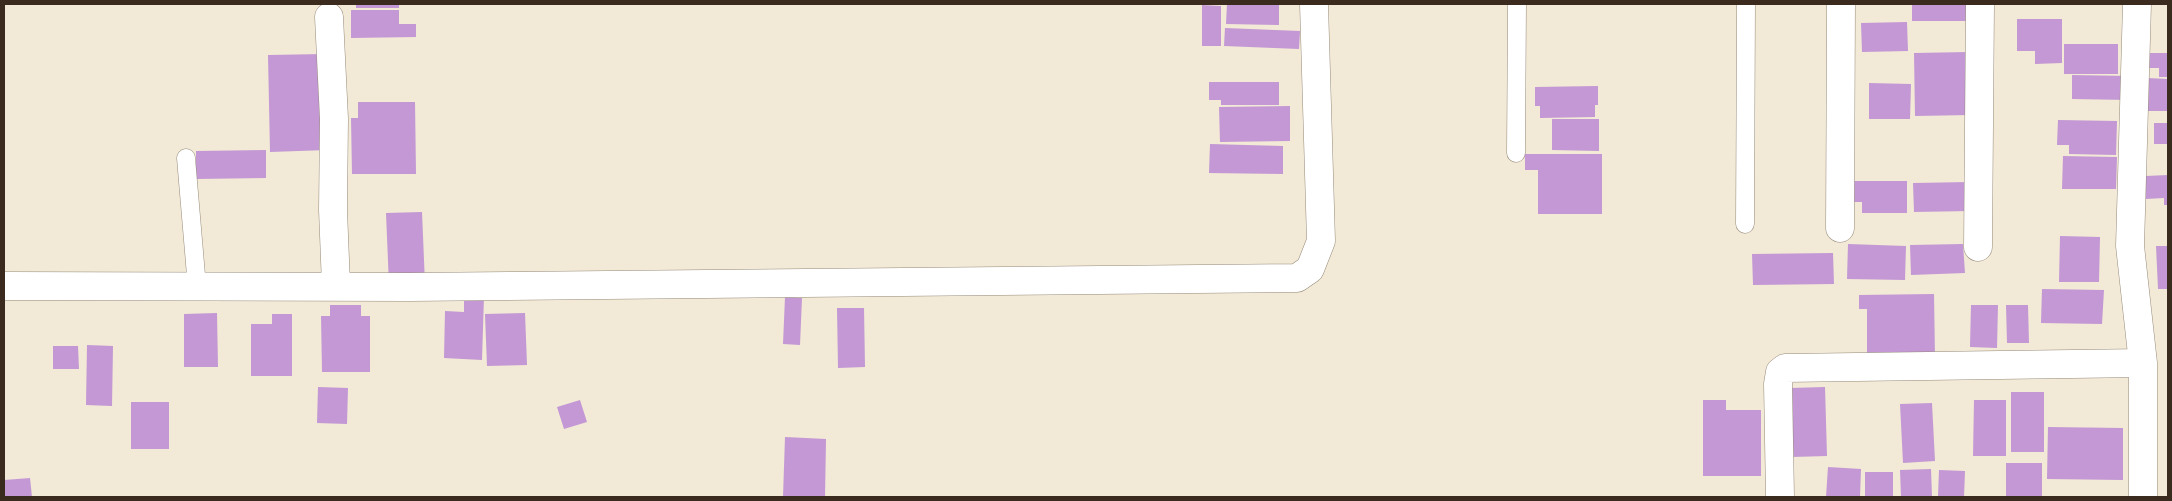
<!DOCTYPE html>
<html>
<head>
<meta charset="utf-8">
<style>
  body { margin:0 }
  #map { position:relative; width:2172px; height:501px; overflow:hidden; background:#f2e9d6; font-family:"IM FELL DW Pica",serif }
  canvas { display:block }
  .frame { position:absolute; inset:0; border:5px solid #3b2a1e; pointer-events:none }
</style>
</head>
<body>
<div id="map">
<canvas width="2172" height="501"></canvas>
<div class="frame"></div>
</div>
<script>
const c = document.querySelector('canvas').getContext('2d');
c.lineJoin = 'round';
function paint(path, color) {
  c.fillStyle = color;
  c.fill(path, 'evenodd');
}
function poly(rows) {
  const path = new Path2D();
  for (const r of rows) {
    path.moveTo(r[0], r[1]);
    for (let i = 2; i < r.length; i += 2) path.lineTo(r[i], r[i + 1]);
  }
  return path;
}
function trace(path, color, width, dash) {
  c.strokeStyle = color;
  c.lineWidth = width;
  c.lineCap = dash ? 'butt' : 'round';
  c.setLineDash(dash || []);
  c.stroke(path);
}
const building = poly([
  [356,4,399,4,399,8,356,8],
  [1227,4,1279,4,1279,25,1226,24],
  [1912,4,1968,4,1968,21,1912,21],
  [1202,5,1221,6,1221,46,1202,46],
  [351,10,399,10,399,24,416,24,416,37,351,38],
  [2017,19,2062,19,2062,63,2035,64,2035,51,2017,51],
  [1907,22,1908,51,1862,52,1861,23],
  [1225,28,1300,31,1299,49,1224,46],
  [2064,44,2118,44,2118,74,2064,74],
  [1969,52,1970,115,1915,116,1914,53],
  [2147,53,2168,53,2168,77,2159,77,2159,68,2147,68],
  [324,54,327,150,270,152,268,55],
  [2072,75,2129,76,2129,100,2072,99],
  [2147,78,2168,79,2168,111,2146,111],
  [1209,82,1279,82,1279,105,1221,105,1221,100,1209,100],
  [1869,83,1911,84,1910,119,1869,119],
  [1598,86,1598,105,1595,105,1595,117,1540,118,1540,106,1535,106,1535,87],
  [358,102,415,102,416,174,352,174,351,118,358,118],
  [1290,106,1290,141,1220,142,1219,107],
  [1552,119,1599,119,1599,151,1552,150],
  [2058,120,2117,121,2116,155,2069,154,2069,145,2057,145],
  [2154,123,2168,123,2168,144,2154,144],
  [1210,144,1283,146,1283,174,1209,173],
  [266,150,266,178,196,179,196,151],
  [1525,154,1602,154,1602,214,1538,214,1538,170,1525,170],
  [2063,156,2117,157,2116,189,2062,189],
  [2168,175,2168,205,2164,205,2164,198,2146,199,2146,176],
  [1845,181,1907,181,1907,213,1862,213,1862,202,1845,202],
  [1970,182,1970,211,1914,212,1913,183],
  [422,212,425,284,389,285,386,213],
  [2060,236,2100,237,2099,282,2059,282],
  [1848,244,1906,246,1905,280,1847,279],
  [1963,244,1965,273,1911,275,1910,245],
  [2156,246,2168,246,2168,289,2158,289],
  [1833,253,1834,284,1753,285,1752,254],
  [2042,289,2104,290,2102,324,2041,323],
  [1934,294,1935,358,1867,360,1867,309,1859,309,1859,295],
  [464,296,484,296,482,360,444,358,445,311,464,312],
  [785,297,802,298,800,345,783,344],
  [330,305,361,305,361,316,370,316,370,372,322,372,321,316,330,316],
  [1971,305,1998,305,1997,348,1970,347],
  [2006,305,2028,305,2029,343,2007,343],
  [837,308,864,308,865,367,838,368],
  [217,313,218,367,184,367,184,314],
  [525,313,527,365,487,366,485,314],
  [272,314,292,314,292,376,251,376,251,324,272,324],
  [87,345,113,346,112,406,86,405],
  [53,346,78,346,79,369,53,369],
  [318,387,348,388,347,424,317,423],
  [1825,387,1827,456,1792,457,1790,388],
  [2011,392,2044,392,2044,452,2011,452],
  [580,400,587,422,564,429,557,407],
  [1703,400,1726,400,1726,410,1761,410,1761,476,1703,476],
  [1974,400,2006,400,2006,456,1973,456],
  [131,402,169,402,169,449,131,449],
  [1932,403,1935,461,1903,463,1900,404],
  [2048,427,2123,428,2123,480,2047,479],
  [785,437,826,439,825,497,783,497],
  [2006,463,2042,463,2042,497,2006,497],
  [1828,467,1861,469,1860,497,1826,497],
  [1931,469,1932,497,1901,497,1900,470],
  [1939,470,1965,471,1964,497,1938,497],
  [1865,472,1893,472,1893,497,1865,497],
  [30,478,32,497,4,497,4,480]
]);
const lane = poly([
  [1516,153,1517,4],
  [186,158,197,287],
  [1745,224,1746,4]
]);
const street = poly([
  [2137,4,2130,246,2143,363,2143,497],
  [329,17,334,119,333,210,336,285],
  [1840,228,1841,4],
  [1978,247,1980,4],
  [4,286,410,287,1297,278,1310,269,1321,241,1314,4],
  [1780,497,1778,384,1780,372,1785,368,2143,363]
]);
paint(building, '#c398d5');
trace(lane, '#968a7a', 19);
trace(street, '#968a7a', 29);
trace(lane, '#fff', 18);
trace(street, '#fff', 28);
</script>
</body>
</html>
